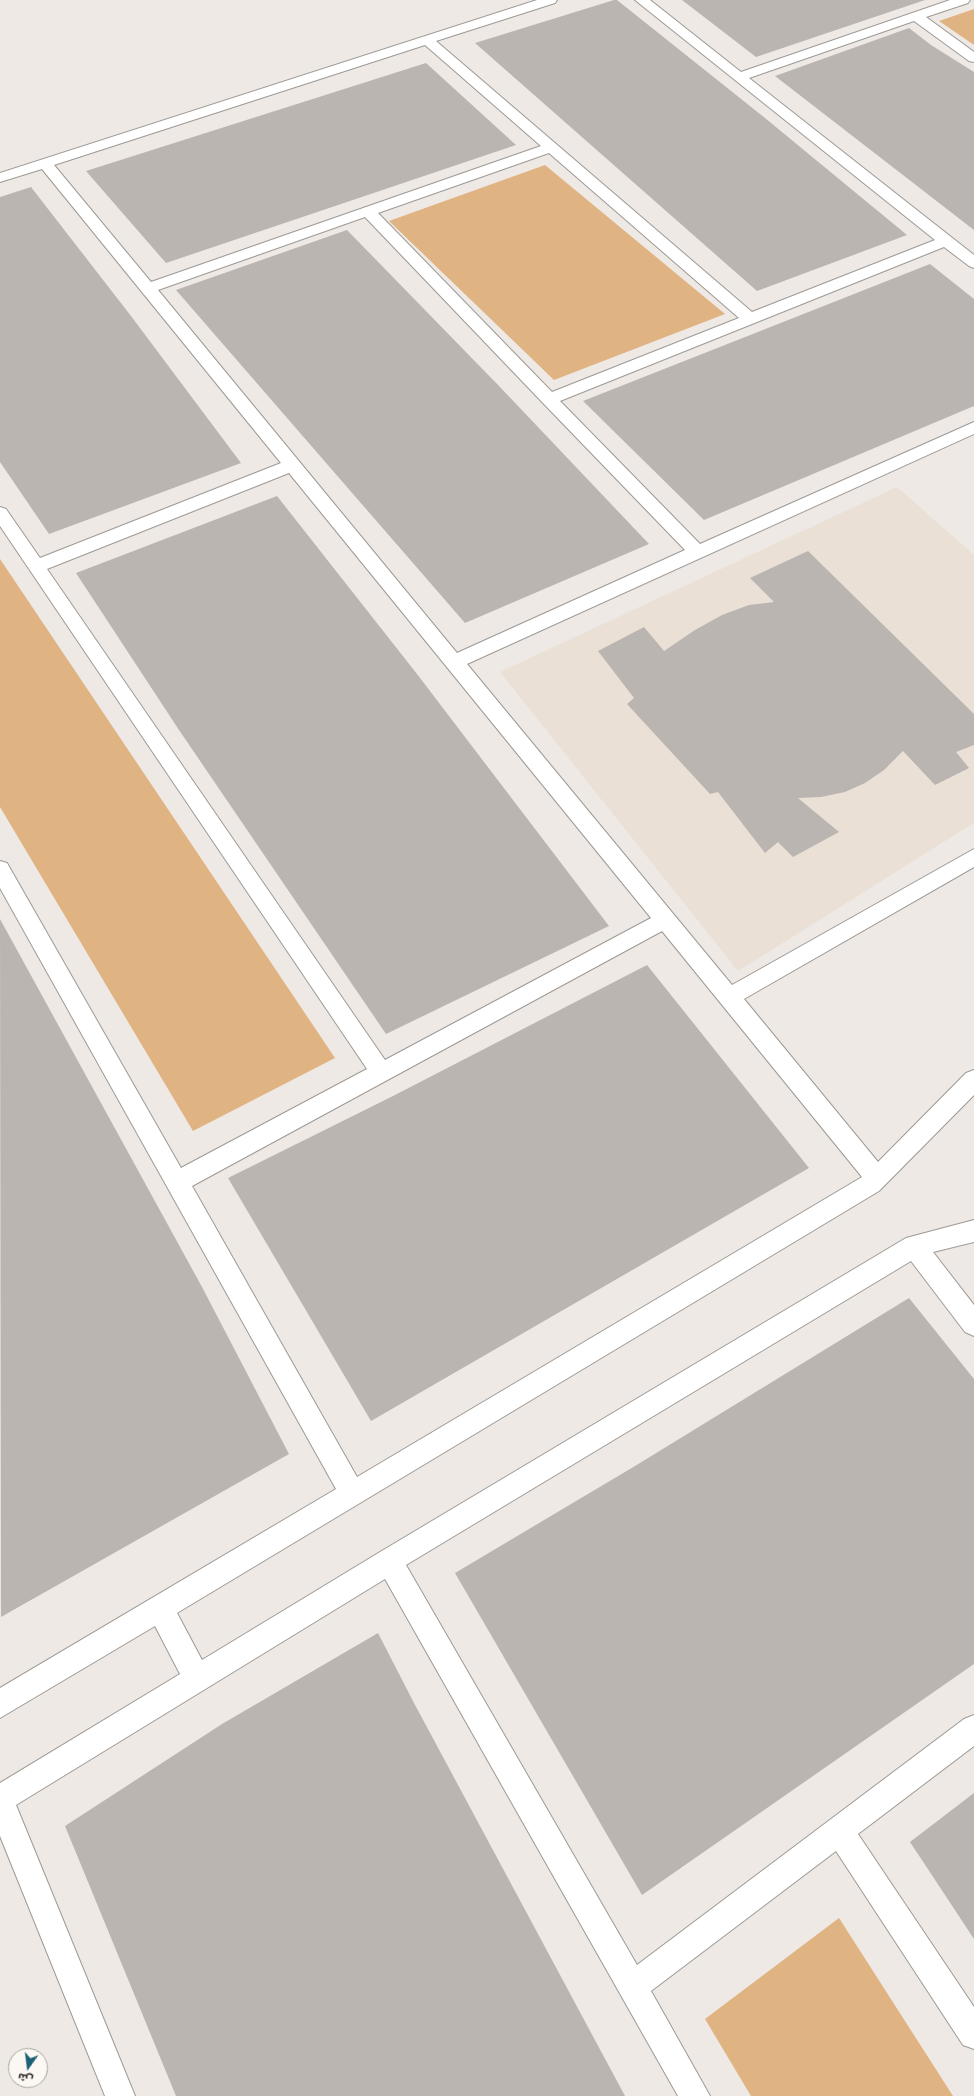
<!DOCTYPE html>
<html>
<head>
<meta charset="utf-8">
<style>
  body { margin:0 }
  #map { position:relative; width:974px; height:2096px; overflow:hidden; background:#eee9e5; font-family:Mulish,"Noto Sans Arabic",sans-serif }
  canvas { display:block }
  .north { position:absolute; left:8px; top:2048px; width:40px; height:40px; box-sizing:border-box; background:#fbf7f2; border:1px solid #a8a5a2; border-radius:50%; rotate:194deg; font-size:11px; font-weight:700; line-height:16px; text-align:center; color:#2c2a29 }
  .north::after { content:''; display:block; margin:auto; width:14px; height:18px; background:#1c6173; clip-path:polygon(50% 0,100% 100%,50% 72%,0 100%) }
</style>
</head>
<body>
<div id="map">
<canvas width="974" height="2096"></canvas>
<div class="north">ش</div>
</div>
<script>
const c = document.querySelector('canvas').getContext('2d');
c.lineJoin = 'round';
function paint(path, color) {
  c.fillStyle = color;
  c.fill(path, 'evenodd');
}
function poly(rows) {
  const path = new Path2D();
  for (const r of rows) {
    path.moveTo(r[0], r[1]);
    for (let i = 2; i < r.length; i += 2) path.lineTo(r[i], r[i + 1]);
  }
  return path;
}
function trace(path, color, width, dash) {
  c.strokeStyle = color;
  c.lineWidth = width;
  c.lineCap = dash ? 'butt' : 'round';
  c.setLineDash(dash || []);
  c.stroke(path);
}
const built = poly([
  [897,487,974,555,974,823,738,971,500,672]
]);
const green = poly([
  [974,9,974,45,939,21],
  [545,165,725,314,554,380,389,221],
  [0,559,335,1058,193,1131,0,807],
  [839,1918,953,2096,751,2096,705,2019]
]);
const building = poly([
  [614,0,617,0,765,118,907,235,757,291,475,43],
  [682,0,925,0,756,57],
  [909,28,931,45,974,72,974,230,775,76],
  [426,63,516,145,166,263,86,171],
  [31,187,131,316,241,463,49,534,0,462,0,197],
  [347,230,500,387,649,544,465,623,176,290],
  [930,264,974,299,974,406,704,520,583,401],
  [277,496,417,674,609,926,386,1034,179,730,76,573],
  [808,551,974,714,974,745,956,752,969,768,935,785,903,751,884,770,865,783,845,792,821,797,798,798,839,832,793,857,778,842,765,853,718,792,710,794,627,704,634,698,598,651,644,627,664,651,695,630,722,615,749,605,774,602,750,578],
  [0,919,202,1287,289,1454,1,1617],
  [647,965,809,1168,371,1421,228,1178,393,1096],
  [909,1298,974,1379,974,1664,642,1895,455,1573,635,1466],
  [378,1633,414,1703,625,2096,176,2096,65,1826,222,1724],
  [974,1793,974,1939,910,1842]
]);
const minor = poly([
  [537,0,557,0,555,3,436,41,752,312,935,240,635,0,650,0,741,72,950,0,970,0,968,3,926,17,974,52,974,62,969,61,914,21,749,78,974,255,974,268,969,266,944,247,560,401,700,544,974,422,974,434,467,664,732,985,974,849,974,867,744,999,878,1162,966,1073,974,1070,974,1095,879,1191,177,1613,202,1660,380,1552,906,1238,974,1220,974,1242,933,1252,974,1305,974,1336,965,1332,911,1261,406,1565,637,1965,964,1719,974,1715,974,1746,858,1834,974,2007,974,2049,963,2045,836,1851,651,1991,710,2096,678,2096,385,1579,16,1805,135,2096,105,2096,0,1836,0,1783,180,1674,155,1626,0,1718,0,1688,336,1489,0,888,0,861,7,863,181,1168,367,1069,0,526,0,507,6,509,40,558,281,463,42,169,0,182,0,173,537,0],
  [425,45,541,146,151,282,54,165,425,45],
  [549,153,739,318,552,392,378,213,549,153],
  [365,217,543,403,685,550,457,653,158,290,365,217],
  [289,473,651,918,385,1060,47,569,289,473],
  [662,931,862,1177,357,1477,192,1186,662,931]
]);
paint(built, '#eae0d5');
paint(green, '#e0b382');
paint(building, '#bab5b1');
trace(minor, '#9d9994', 2);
paint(minor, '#fff');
</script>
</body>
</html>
